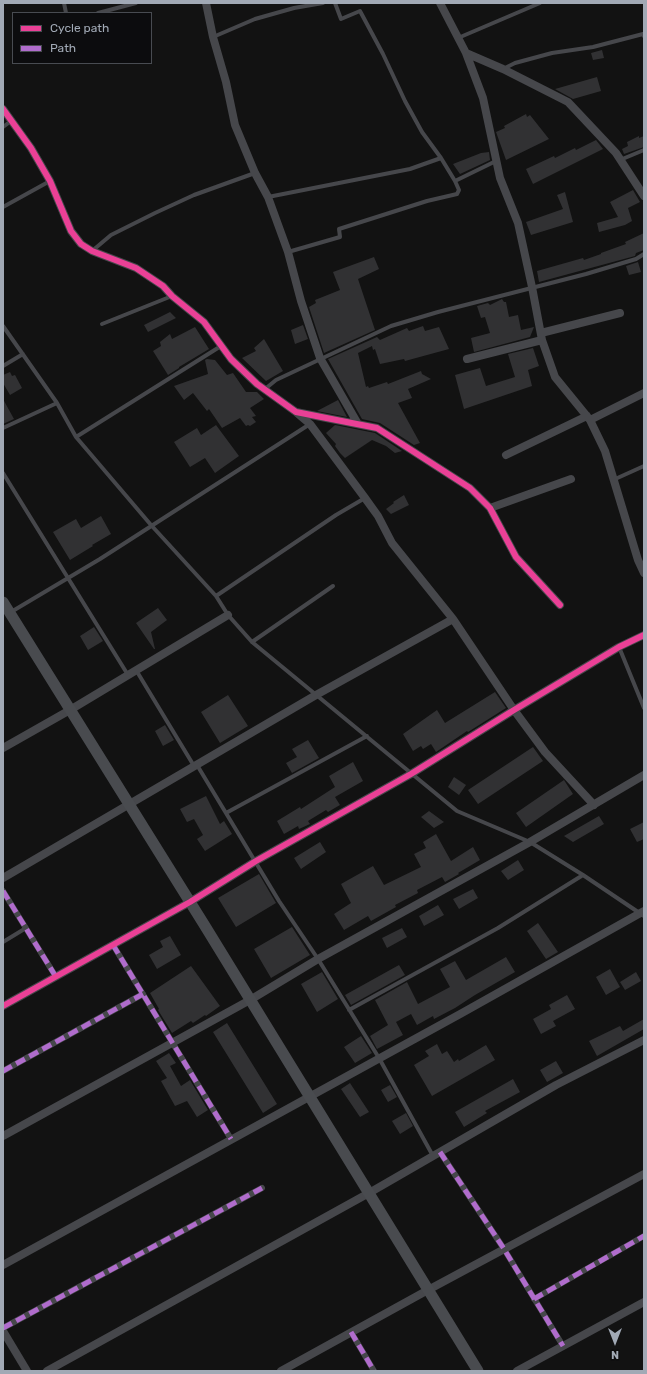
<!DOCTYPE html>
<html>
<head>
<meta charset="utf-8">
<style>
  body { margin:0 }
  #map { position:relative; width:647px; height:1374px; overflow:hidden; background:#121212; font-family:Rubik,sans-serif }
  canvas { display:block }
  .frame { position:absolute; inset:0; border:4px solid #a1a9b5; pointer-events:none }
  .legend { position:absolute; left:12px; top:12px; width:140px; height:52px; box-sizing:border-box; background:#0c0c0e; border:1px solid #484b51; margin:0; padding:5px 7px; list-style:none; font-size:12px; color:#a1a9b5 }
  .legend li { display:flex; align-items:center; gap:8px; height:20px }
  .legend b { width:20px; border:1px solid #484b51 }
  .north { position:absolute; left:595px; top:1322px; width:40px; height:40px; -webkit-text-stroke:3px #0c0c0e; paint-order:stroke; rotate:180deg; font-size:11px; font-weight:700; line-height:16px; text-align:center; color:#a1a9b5 }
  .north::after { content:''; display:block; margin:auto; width:14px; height:18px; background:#a1a9b5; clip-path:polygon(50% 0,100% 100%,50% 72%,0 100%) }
</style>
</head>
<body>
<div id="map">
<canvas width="647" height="1374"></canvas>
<div class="frame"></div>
<ul class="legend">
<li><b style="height:5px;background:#ea4096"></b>Cycle path</li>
<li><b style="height:5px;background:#b06ccc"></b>Path</li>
</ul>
<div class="north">N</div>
</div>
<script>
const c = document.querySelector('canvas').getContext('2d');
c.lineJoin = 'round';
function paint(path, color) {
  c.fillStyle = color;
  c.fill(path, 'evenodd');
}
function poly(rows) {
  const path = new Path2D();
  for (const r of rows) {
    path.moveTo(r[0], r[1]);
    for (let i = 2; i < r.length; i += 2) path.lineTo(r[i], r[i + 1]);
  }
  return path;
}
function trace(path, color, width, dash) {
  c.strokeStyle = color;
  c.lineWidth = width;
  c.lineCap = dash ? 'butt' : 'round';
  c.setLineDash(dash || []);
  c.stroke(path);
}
const building = poly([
  [602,50,604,58,593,60,591,53],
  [597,77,601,91,573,99,555,89],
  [526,114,527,117,530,115,549,139,506,160,496,132,505,128,504,126],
  [639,136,639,138,644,136,644,147,624,154,622,149,628,146,627,142],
  [596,140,603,149,533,184,526,169,554,156,555,158,575,148,576,150],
  [489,152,490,160,460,174,453,164,481,153],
  [633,190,640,202,628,208,632,221,625,225,599,232,597,223,618,217,610,202],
  [565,192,573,222,531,235,526,222,563,209,557,195],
  [644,233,644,250,636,253,635,256,539,282,537,271,583,258,584,260,601,254,601,253,626,244,625,242],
  [374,257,379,269,358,279,375,330,324,353,309,307,316,303,315,300,340,290,333,272],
  [638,262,641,272,629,275,626,266],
  [502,299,504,302,506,302,509,317,518,315,521,330,534,327,530,337,474,352,471,338,490,333,485,317,481,318,477,306,488,303,490,305],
  [170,312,176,318,148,332,144,325],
  [303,325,308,339,295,344,291,330],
  [423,326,425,331,439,327,449,349,405,361,404,359,380,364,375,349,373,350,372,346,358,353,366,387,368,386,369,388,387,382,388,384,421,371,422,374,431,379,408,389,412,398,398,403,420,443,414,445,380,423,362,419,328,359,377,337,380,340,407,328,409,331],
  [195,327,209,349,179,367,179,368,168,375,153,351,161,346,160,342,170,334,172,339],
  [264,339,283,371,266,381,242,358,256,351,254,348],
  [533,348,539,366,528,370,532,386,464,409,455,375,480,368,486,386,515,377,508,354],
  [207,359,215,360,227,375,233,373,246,392,257,392,264,399,250,408,256,416,252,417,256,422,250,426,248,425,246,426,240,418,222,428,209,409,207,411,193,393,184,400,174,386,208,374,205,360],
  [10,372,12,376,15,375,22,388,10,395,3,383,3,375],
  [3,399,14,419,3,424],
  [338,400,347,417,317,411],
  [216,425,239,456,215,473,205,458,190,467,174,442,197,428,201,435],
  [335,425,375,433,402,451,395,453,386,446,372,440,345,458,340,453,335,446,336,444,326,433],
  [404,495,409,505,391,514,386,509,394,503,393,502],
  [101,516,111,534,92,545,93,546,70,560,53,532,76,519,81,528],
  [158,608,167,620,151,632,155,649,154,649,136,623],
  [94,627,103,641,88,650,80,636],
  [495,692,506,708,468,732,467,731,436,752,431,744,423,749,421,746,413,751,403,734,437,710,445,723],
  [228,695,248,726,220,743,201,712],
  [165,725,174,740,163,746,155,731],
  [308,740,319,758,292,773,286,763,297,757,292,749],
  [533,747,543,761,478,804,468,790],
  [353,762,363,781,335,797,340,805,328,812,326,810,308,821,310,824,299,829,298,826,284,834,277,821,300,807,301,809,335,787,329,776],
  [454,777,466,785,459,795,448,787],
  [564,780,573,794,526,827,516,813],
  [206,796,220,824,224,821,232,834,205,851,197,839,203,835,194,819,187,822,180,809],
  [429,811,444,822,434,828,421,817],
  [599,816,604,824,573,842,564,836],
  [644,822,644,839,637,842,630,829],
  [436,834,451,861,473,847,480,860,458,873,459,874,445,882,442,877,417,890,418,893,395,905,396,907,371,921,368,916,344,930,334,914,351,903,341,884,373,866,384,885,421,867,414,854,426,848,423,842],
  [320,842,326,852,301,869,294,858],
  [518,860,524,870,508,880,501,871],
  [259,874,276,903,236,927,218,898],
  [473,889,478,898,459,909,453,899],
  [438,905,444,915,424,926,419,916],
  [538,923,558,952,546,959,527,931],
  [292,927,310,955,271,978,254,949],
  [402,928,407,937,387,948,382,938],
  [170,936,181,955,157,969,149,955,163,947,160,941],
  [506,957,515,972,475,995,455,1008,434,1019,433,1016,417,1025,411,1014,396,1022,403,1035,377,1049,370,1036,388,1025,375,1000,407,982,418,1004,450,987,440,969,455,961,466,980],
  [399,965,405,975,351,1005,345,995],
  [191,966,220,1006,206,1016,205,1015,193,1023,191,1021,172,1033,158,1010,159,1009,150,993],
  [610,969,620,987,606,995,596,977],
  [322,972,338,999,317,1012,301,984],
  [636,972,641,981,625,990,620,982],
  [567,995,575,1009,553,1021,556,1026,541,1034,533,1019,551,1009,549,1005],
  [644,1019,644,1029,597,1056,589,1041,620,1026,623,1031],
  [227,1023,277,1104,263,1113,213,1032],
  [361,1036,372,1053,355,1063,344,1047],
  [437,1044,442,1054,447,1051,454,1062,458,1059,459,1061,486,1045,495,1060,432,1096,414,1065,429,1056,425,1051],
  [169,1053,176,1063,170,1066,181,1086,190,1080,208,1110,197,1117,187,1101,175,1106,161,1081,167,1078,156,1061],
  [556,1061,563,1073,547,1082,540,1070],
  [513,1079,520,1092,485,1111,487,1113,464,1127,455,1112],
  [350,1083,369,1112,360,1117,341,1089],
  [390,1085,397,1097,388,1102,381,1090],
  [406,1113,413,1126,400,1134,392,1121]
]);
const service = poly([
  [64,3,66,13],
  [98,13,136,3],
  [213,37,255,19,294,8,323,3],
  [458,38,540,3],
  [503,69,515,63,552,53,593,47,643,34,644,36],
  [3,127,11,121],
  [620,160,644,150],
  [455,181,496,161],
  [268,197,410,169,441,158],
  [3,207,50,181],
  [92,251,111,235,155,213,194,195,255,173],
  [288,252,340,237,339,229,427,201,457,194,459,190,455,181,441,158,422,132,405,101,383,54,360,11,341,19,335,3],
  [102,324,172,296],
  [3,326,57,403,76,437,151,525,216,596,228,615,252,642,457,811,530,842,583,875,644,916],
  [3,366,23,354],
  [265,389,276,380,391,326,438,312,586,274,636,259,644,254],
  [3,428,57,403],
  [76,437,221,346],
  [3,473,128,675],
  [613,480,644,466],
  [216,596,336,515,365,498],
  [11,612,100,559,310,424],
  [252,642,333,586],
  [619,647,644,708],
  [136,670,194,766],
  [197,765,279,901,318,959,379,1058,433,1156],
  [226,813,367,736],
  [3,942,26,928],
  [349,1010,498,928,583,875]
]);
const pedestrian = poly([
  [3,891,56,977],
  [113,945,231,1139],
  [3,1071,143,994],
  [440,1152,504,1249,563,1346],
  [534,1299,644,1236],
  [3,1328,262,1188],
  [351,1332,374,1371]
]);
const minor = poly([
  [206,3,213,37,226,82,235,125,255,173,268,197,288,252,301,301,320,358,358,424],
  [440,3,466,53,503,69,568,102,616,153,644,196],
  [466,53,483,98,500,178,518,223,532,287,542,340,555,377,590,420,605,451,638,560,644,573],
  [3,109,31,148,50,181,71,231,81,244,92,251,136,268,163,286,172,296,204,322,231,359,257,384,296,412,377,428,470,488,490,508,516,557,560,605],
  [541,333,620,313],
  [467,359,542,340],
  [297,413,310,424,365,498,378,516,392,543,453,619,514,710,545,752,594,805],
  [590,420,644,393],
  [506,455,587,416],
  [490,508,571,479],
  [3,748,70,710,228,615],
  [3,878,316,695,453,619],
  [3,1006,190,902,256,861,411,774,514,710,619,647,644,635],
  [3,1136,250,1000,318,959,530,842,644,775],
  [3,1265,462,1013,644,911],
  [3,1331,27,1371],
  [47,1371,369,1193,556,1085,644,1040],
  [281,1371,428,1290,644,1174],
  [517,1371,644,1302]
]);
const secondary = poly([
  [3,602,205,926,478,1371]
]);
const quiet = poly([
  [3,891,56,977],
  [113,945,231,1139],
  [3,1071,143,994],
  [440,1152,504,1249,563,1346],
  [534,1299,644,1236],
  [3,1328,262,1188],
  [351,1332,374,1371]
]);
const cycleway = poly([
  [3,109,31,148,50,181,71,231,81,244,92,251,136,268,163,286,172,296,204,322,231,359,257,384,296,412,377,428,470,488,490,508,516,557,560,605],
  [3,1006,190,902,256,861,411,774,514,710,619,647,644,635]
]);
paint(building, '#313133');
trace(service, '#46474b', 4);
trace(pedestrian, '#46474b', 6);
trace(minor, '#46474b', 8);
trace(secondary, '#494b4f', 11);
trace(quiet, '#b06ccc', 5, [10, 5]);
trace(cycleway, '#ea4096', 6);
</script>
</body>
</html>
